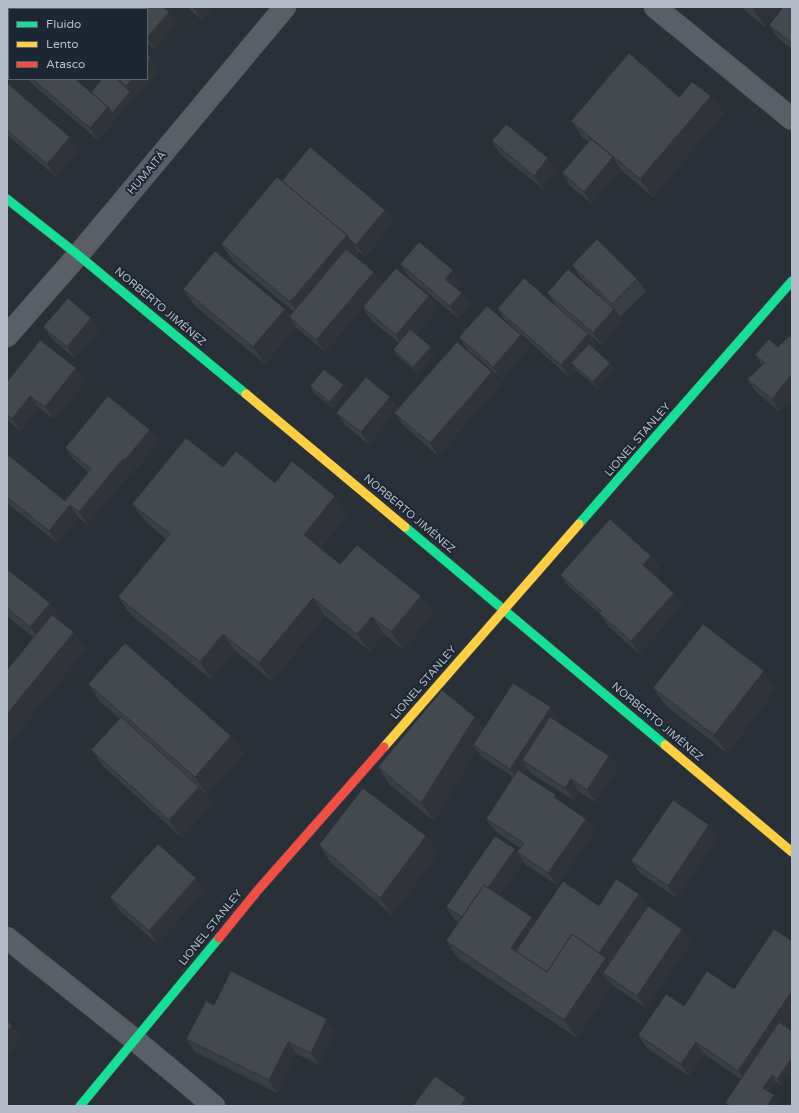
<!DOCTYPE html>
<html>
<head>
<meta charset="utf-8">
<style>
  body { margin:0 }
  #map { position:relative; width:799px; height:1113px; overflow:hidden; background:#2a3038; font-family:"Varela Round",sans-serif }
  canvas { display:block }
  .frame { position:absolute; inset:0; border:8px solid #b4bcc9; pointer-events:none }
  .legend { position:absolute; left:8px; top:8px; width:140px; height:72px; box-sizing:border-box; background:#1d2633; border:1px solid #59626f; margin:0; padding:5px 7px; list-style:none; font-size:12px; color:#b4bcc9 }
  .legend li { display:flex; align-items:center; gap:8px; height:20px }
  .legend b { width:20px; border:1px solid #59626f }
</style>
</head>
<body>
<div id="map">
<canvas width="799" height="1113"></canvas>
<div class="frame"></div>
<ul class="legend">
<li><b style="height:5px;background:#16e098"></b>Fluido</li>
<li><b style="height:5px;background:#ffcf43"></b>Lento</li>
<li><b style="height:5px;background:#f24e42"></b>Atasco</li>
</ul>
</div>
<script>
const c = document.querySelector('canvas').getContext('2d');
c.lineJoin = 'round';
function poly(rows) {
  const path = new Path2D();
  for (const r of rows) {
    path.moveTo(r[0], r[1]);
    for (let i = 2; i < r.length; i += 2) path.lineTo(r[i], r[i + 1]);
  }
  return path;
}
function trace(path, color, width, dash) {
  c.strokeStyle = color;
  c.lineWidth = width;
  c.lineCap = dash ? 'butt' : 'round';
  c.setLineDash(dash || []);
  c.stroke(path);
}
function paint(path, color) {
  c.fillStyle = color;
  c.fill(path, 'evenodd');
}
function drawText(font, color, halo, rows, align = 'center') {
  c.font = font + ' "Varela Round",sans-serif';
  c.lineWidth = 4;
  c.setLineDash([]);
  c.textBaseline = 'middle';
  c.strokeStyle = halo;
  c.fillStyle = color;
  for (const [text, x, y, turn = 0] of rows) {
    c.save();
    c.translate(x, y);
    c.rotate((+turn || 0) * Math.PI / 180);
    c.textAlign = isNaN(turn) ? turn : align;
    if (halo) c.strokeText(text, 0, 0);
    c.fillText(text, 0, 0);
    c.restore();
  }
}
const street = poly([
  [655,7,792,119],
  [7,336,78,255,285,7],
  [7,938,135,1040,214,1106]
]);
const fast = poly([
  [7,199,78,255,246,394],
  [579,524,792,281],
  [405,527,665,745],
  [80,1106,219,938]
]);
const slow = poly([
  [246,394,405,527],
  [665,745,792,852],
  [384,747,579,524]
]);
const jam = poly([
  [219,938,258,890,384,747]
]);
const wall = poly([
  [105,7,163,7,169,12,177,24,155,50,147,43,147,9,107,9],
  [187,7,213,7,202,20],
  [742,7,780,7,765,27,744,10],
  [792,7,792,49,778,38,769,25],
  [159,70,98,140,32,84,28,79,75,79,91,92,102,79,147,79],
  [7,83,79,149,55,176,7,135],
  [711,96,724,113,653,197,621,170,592,204,570,186,562,173,588,142,583,138,571,121,679,97],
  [492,141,548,158,557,171,543,189,500,154],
  [282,181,385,210,394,223,365,257,358,251,359,253,356,256,383,284,429,296,438,308,416,334,431,347,435,353,418,373,397,356,393,350,399,343,371,320,363,308,325,352,298,329,296,327,265,364,195,306,183,289,285,309,290,316,294,312,233,261,221,244],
  [400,264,462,283,457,289,462,293,470,305,459,319,409,277],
  [572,265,637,279,646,291,620,317,617,314,623,321,602,346,589,334,597,346,594,349,610,363,615,369,598,389,576,370,569,377,506,321,497,309,556,305,547,293,601,297,580,277],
  [43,327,100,330,75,359,52,339],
  [459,337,529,347,502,379,468,350],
  [769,339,780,412,756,392,747,379,762,365,755,355],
  [76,368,85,381,54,419,39,408,21,431,7,420,7,382],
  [492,372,501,384,438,456,403,425,395,413,369,445,345,425,336,413,390,397,398,409],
  [344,385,348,391,334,409,314,393,310,386],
  [150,430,159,442,133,473,131,472,87,525,78,517,57,543,7,503,7,454,65,501,88,472,74,460,65,448],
  [223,467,275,483,347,514,320,548,340,564,421,596,433,614,404,650,384,634,370,651,325,616,272,681,235,651,212,680,131,615,118,597,166,539,145,521,132,504],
  [651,556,660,568,654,575,683,605,639,654,608,626,600,614,569,587,560,575],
  [7,569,50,603,62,621,61,622,74,632,86,650,34,638,7,616],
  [88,684,231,736,244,753,207,795,201,789,212,805,182,838,104,767,91,750,120,719,100,702],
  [653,688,776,689,727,753,666,706],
  [559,719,557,722,609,756,618,768,596,802,579,792,574,800,530,773,527,768,524,774,556,795,560,801,586,819,595,831,557,885,526,865,517,852,520,848,495,831,486,819,513,777,482,757,477,750,434,821,390,785,378,767,483,729],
  [426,836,438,853,392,915,331,863,319,845],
  [718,837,677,898,640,873,631,861],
  [523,862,500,896,532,917,536,922,599,906,648,906,682,929,691,942,646,1008,612,985,577,1038,458,958,446,941,458,922,455,920,446,907],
  [196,878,205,891,157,944,119,910,110,897],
  [792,941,792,1017,785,1026,782,1086,776,1082,769,1092,774,1095,779,1102,776,1106,728,1106,725,1103,741,1079,704,1054,689,1076,647,1048,638,1035,684,1006,734,989],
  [214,1005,336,1032,319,1065,297,1054,277,1093,195,1052,186,1039]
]);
const shadedWall = poly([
  [193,7,213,7,202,20],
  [754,7,780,7,765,27,753,9],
  [169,12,177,24,155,50,147,38],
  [7,55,9,58,9,63,7,66],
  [151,57,159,70,135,98,126,86,132,79,147,79,147,61],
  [130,92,135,98,98,140,90,128,108,107],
  [711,96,724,113,653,197,640,179],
  [70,137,79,149,55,176,47,164],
  [613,157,621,170,592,204,584,192],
  [548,158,557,171,543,189,534,176],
  [385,210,394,223,365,257,356,245],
  [347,235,359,253,303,319,290,302],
  [453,270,462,283,454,292,445,279],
  [374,272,383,284,325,352,316,340],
  [462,293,470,305,459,319,450,306],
  [429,296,438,308,405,348,396,335],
  [285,309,292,320,289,317,296,327,265,364,253,347],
  [614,309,623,321,602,346,593,333],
  [91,318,100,330,75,359,67,347],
  [588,334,597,346,577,368,571,363,576,370,569,377,561,365],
  [521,335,529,347,502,379,493,367],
  [431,347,435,353,418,373,413,367],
  [610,363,615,369,598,389,593,382],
  [76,368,85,381,54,419,45,407],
  [492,372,501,384,438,456,430,443],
  [792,374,792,398,780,412,772,399],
  [344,385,348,391,334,409,329,402],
  [30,396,39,408,21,431,12,419],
  [390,397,398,409,369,445,361,432],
  [150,430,159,442,133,473,124,461],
  [123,459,131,472,87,525,79,512],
  [335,496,347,514,316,552,304,535],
  [70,505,78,517,57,543,49,531],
  [651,556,660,568,651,578,643,565],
  [674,593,683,605,639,654,631,641],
  [421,596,433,614,404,650,391,632],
  [313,598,325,616,272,681,259,663],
  [50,603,62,621,43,645,30,627],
  [372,617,384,634,370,651,357,634],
  [74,632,86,650,7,747,7,714],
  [223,634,235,651,212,680,200,662],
  [764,671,776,689,727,753,714,735],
  [551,707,559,719,529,765,522,760,527,768,519,781,510,769],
  [475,717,487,734,473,745,477,750,434,821,421,803],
  [231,736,244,753,207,795,195,777],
  [609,756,618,768,596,802,587,790],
  [571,779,579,792,574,800,565,788],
  [199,787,212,805,182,838,169,820],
  [556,795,565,807,554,797],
  [586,819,595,831,557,885,548,873],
  [709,825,718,837,677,898,668,886],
  [426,836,438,853,392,915,380,898],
  [515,849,523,862,475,933,466,920],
  [196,878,205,891,157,944,149,931],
  [639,894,648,906,603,973,612,985,577,1038,564,1020,598,955],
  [532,917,545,934,527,961,511,948],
  [682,929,691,942,646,1008,637,996],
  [792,991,792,1017,747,1083,738,1071],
  [327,1019,336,1032,319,1065,311,1053],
  [12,1026,21,1038,7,1056,7,1032],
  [288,1042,297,1054,277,1093,269,1080],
  [696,1042,704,1054,689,1076,681,1064],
  [792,1058,792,1071,782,1086,777,1079],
  [772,1075,776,1082,768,1094,763,1088],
  [774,1095,779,1102,776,1106,767,1106],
  [466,1098,472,1106,460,1106]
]);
const building = poly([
  [72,7,91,7,94,9,70,9,72,7],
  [111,7,163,7,169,12,147,38,147,9,113,9,111,7],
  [783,7,792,7,792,43,769,25,783,7],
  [629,53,679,97,692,82,711,96,640,179,571,121,629,53],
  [147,54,151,57,147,61,147,54],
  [32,79,75,79,108,107,90,128,32,79],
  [102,79,116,79,130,92,112,113,108,107,91,92,102,79],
  [119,79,132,79,126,86,119,79],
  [7,83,70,137,47,164,7,130,7,83],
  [506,124,548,158,534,176,492,141,506,124],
  [591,139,613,157,584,192,562,173,591,139],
  [310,147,385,210,356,245,349,239,347,235,282,181,310,147],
  [277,177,347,235,290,302,221,244,277,177],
  [597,239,637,279,612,304,572,265,597,239],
  [419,242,453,270,445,279,462,293,450,306,400,264,419,242],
  [346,249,374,272,316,340,289,317,346,249],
  [215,251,285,309,253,347,183,289,215,251],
  [396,268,429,296,396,335,363,307,396,268],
  [568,269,614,309,593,333,547,293,568,269],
  [524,278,588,334,561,365,497,309,524,278],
  [68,298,91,318,67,347,43,327,68,298],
  [487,306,521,335,493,367,459,337,487,306],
  [410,329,431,347,413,367,393,350,410,329],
  [789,336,792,338,792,374,772,399,747,379,765,363,755,355,769,339,778,347,789,336],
  [40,340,76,368,45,407,30,396,12,419,7,415,7,382,40,340],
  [457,342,492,372,430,443,394,413,457,342],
  [589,344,610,363,593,382,571,363,589,344],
  [324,369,344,385,329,402,310,386,324,369],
  [366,377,390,397,361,432,336,413,366,377],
  [108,396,150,430,124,461,123,459,79,512,70,505,49,531,7,497,7,454,65,501,91,469,65,448,108,396],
  [186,438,223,467,236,451,275,483,292,461,335,496,304,535,340,564,357,545,421,596,391,632,372,617,357,634,313,598,259,663,223,634,200,662,118,597,170,534,132,504,186,438],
  [610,519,651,556,643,565,674,593,631,641,599,613,601,611,560,575,610,519],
  [7,569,50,603,30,627,7,608,7,569],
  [52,615,74,632,7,714,7,670,52,615],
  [703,624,764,671,714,735,653,688,703,624],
  [125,643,231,736,195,777,88,684,125,643],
  [513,683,551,707,510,769,473,745,513,683],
  [442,690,475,717,421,803,378,767,442,690],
  [121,717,199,787,169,820,91,750,121,717],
  [550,717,609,756,587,790,571,779,565,788,522,760,550,717],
  [518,770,556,795,554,797,586,819,548,873,517,852,524,843,486,819,518,770],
  [363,788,426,836,380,898,319,845,363,788],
  [673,800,709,825,668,886,631,861,673,800],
  [495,836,515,849,488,888,484,885,462,917,446,907,495,836],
  [158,844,196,878,149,931,110,897,158,844],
  [616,879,639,894,599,953,572,934,547,972,516,951,563,881,599,906,616,879],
  [484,885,532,917,511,948,547,972,572,934,606,958,564,1020,446,941,484,885],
  [648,906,682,929,637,996,603,973,648,906],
  [774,929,792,941,792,991,738,1071,696,1042,681,1064,638,1035,666,994,684,1006,707,971,734,989,774,929],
  [231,971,327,1019,311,1053,288,1042,269,1080,186,1039,206,1001,214,1005,231,971],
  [7,1021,12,1026,7,1032,7,1021],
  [779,1022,792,1031,792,1058,777,1079,772,1075,763,1088,774,1095,767,1106,731,1106,725,1103,779,1022],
  [435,1076,466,1098,460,1106,413,1106,435,1076]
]);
const streetNames = [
  ["HUMAITÁ",147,173,-50],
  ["NORBERTO JIMÉNEZ",160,307,40],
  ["LIONEL STANLEY",638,440,-49],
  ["NORBERTO JIMÉNEZ",409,514,40],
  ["LIONEL STANLEY",424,683,-49],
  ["NORBERTO JIMÉNEZ",657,722,40],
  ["LIONEL STANLEY",211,928,-51]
];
trace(street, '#484c53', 23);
trace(fast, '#484c53', 10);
trace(slow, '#484c53', 10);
trace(jam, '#484c53', 10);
trace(street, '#5a5e66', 22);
trace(fast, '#16e098', 9);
trace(slow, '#ffcf43', 9);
trace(jam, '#f24e42', 9);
paint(wall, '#3a3f45');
paint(shadedWall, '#303338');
paint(building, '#444950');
trace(building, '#303338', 1);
drawText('11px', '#b4bcc9', '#1d2633', streetNames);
</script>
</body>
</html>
